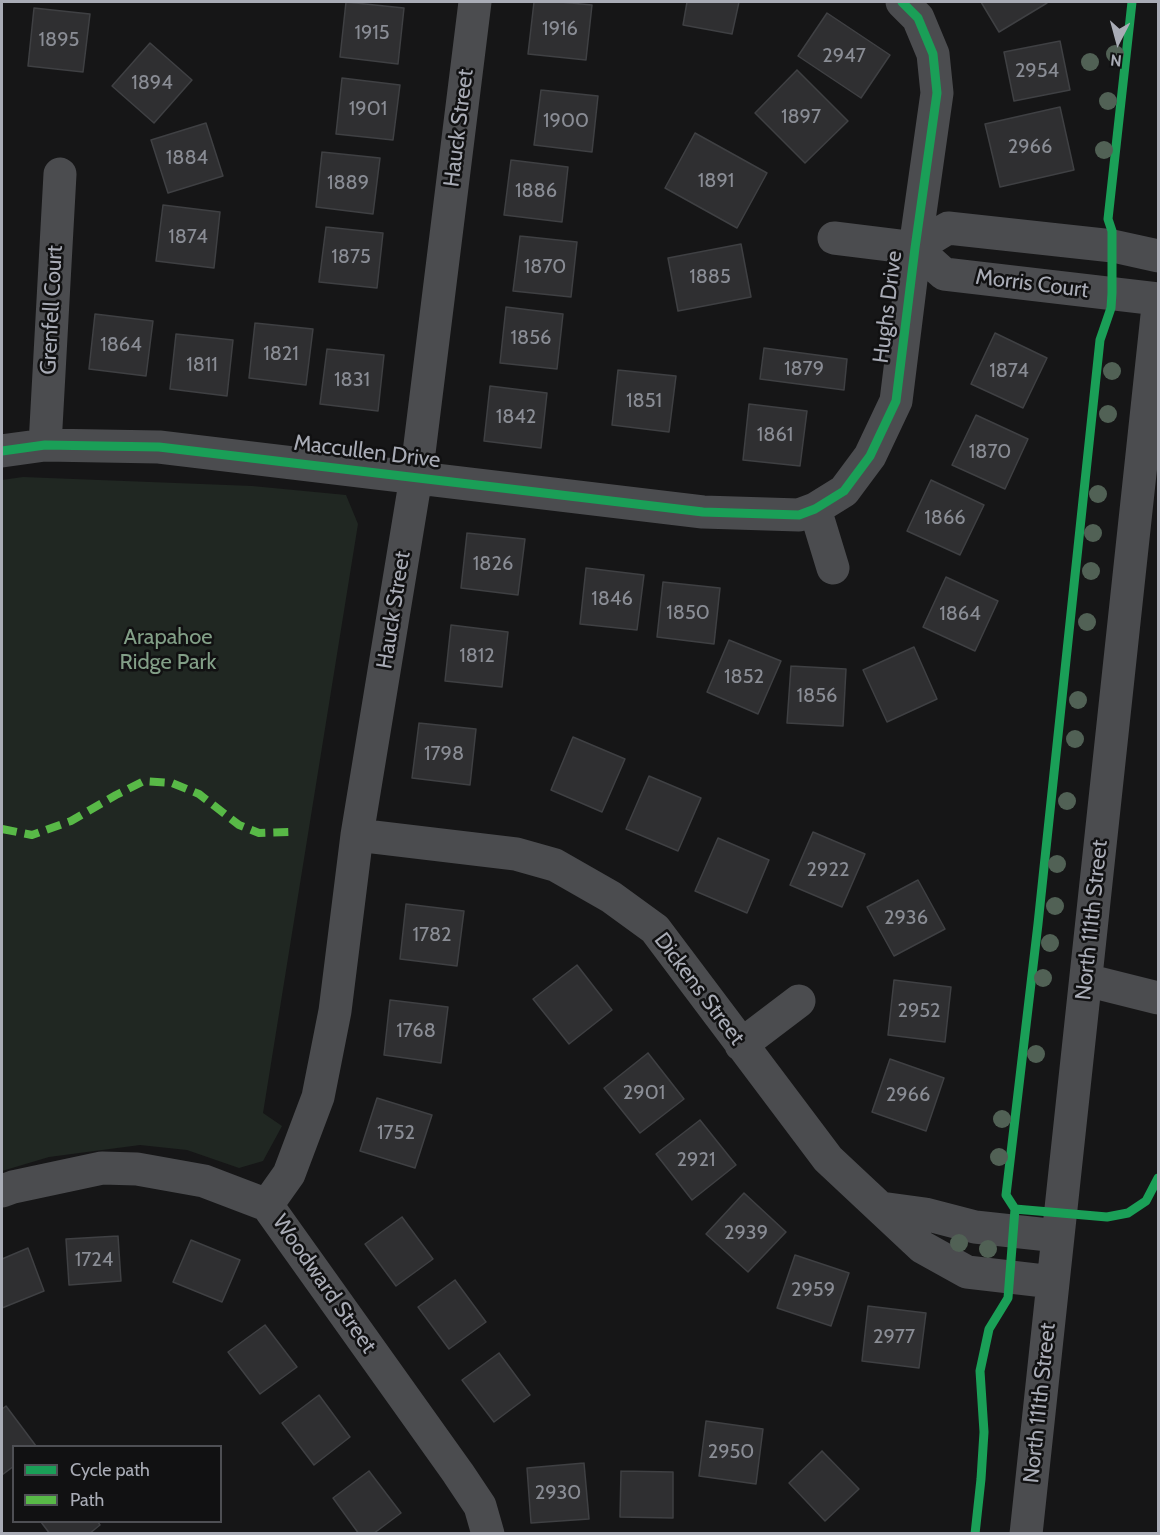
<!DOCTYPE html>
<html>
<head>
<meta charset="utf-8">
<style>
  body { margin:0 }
  #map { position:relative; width:1160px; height:1535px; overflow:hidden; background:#161617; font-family:Cabin,sans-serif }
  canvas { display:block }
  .frame { position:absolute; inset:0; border:3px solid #a9acb6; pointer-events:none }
  .legend { position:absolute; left:12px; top:1445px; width:210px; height:78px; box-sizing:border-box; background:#111112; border:2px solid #4e4f54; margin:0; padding:8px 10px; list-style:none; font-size:18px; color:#a9acb6 }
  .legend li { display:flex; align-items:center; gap:12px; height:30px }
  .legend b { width:30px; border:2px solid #4e4f54 }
  .north { position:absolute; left:1088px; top:12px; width:60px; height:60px; -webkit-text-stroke:4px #111112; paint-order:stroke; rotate:186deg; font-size:16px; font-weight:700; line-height:24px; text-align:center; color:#a9acb6 }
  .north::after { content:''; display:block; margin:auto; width:21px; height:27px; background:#a9acb6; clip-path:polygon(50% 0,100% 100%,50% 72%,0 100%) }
</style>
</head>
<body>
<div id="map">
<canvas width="1160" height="1535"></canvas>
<div class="frame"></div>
<ul class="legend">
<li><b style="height:8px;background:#1a9f57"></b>Cycle path</li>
<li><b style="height:8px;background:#58b947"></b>Path</li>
</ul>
<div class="north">N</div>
</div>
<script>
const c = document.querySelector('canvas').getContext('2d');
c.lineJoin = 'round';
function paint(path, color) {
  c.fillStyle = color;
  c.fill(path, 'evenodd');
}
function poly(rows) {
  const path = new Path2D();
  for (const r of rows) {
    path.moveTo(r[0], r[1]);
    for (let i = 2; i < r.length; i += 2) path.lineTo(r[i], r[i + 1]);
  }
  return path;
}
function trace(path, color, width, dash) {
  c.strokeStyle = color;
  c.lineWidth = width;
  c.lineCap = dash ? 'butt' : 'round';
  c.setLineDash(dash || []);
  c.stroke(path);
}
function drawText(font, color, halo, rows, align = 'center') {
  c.font = font + ' Cabin,sans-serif';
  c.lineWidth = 5;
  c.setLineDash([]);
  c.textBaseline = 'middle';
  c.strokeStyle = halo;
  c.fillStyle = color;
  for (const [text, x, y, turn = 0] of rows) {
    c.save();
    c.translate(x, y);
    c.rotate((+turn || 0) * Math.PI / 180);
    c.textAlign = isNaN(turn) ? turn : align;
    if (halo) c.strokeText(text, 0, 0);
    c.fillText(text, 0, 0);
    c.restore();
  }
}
const green = poly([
  [23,477,252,486,346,495,358,524,263,1113,282,1126,263,1161,239,1168,187,1150,140,1145,49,1157,2,1171,2,480]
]);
const building = poly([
  [346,2,404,8,398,64,340,57,346,2],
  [534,2,560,2,592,5,586,60,528,54,534,2],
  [687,2,739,2,732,34,683,25,687,2],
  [981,2,1046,2,1047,3,999,32,981,2],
  [34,8,90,14,83,72,28,66,34,8],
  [827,13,890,55,861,98,798,56,827,13],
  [1060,41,1070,90,1014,101,1004,52,1060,41],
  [150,43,192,80,154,123,112,86,150,43],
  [797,70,848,121,805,163,755,113,797,70],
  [342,78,400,85,393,140,336,134,342,78],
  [541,90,598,96,592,152,534,145,541,90],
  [1060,107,1074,170,1000,187,985,124,1060,107],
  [206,123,223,176,168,193,151,140,206,123],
  [695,133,767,173,737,228,665,188,695,133],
  [322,152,380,158,373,214,316,207,322,152],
  [511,160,568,167,562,222,504,215,511,160],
  [163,205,220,212,214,268,156,261,163,205],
  [326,227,383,233,377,288,319,282,326,227],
  [520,236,577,242,571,297,513,291,520,236],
  [741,244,751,297,678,311,668,258,741,244],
  [506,307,563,314,557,369,500,363,506,307],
  [95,314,153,321,146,376,89,369,95,314],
  [255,323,313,329,306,385,249,378,255,323],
  [995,333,1047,358,1023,408,971,384,995,333],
  [176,334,233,340,227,396,170,389,176,334],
  [764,348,847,359,844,390,760,379,764,348],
  [327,349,384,355,378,411,320,404,327,349],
  [618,370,676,376,669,432,612,425,618,370],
  [490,386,547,393,541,448,484,441,490,386],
  [749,404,807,411,800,466,743,460,749,404],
  [976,415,1028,439,1005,489,952,465,976,415],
  [931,480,984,505,960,555,907,531,931,480],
  [467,533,525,539,518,595,461,588,467,533],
  [586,568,644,575,637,630,580,624,586,568],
  [946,577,998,601,975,651,923,627,946,577],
  [663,582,720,588,714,644,657,637,663,582],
  [451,625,508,632,502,687,445,681,451,625],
  [729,640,781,661,758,714,707,692,729,640],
  [914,647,937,699,887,722,863,670,914,647],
  [791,666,846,669,843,726,787,723,791,666],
  [419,723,476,729,470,785,412,778,419,723],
  [573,737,625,759,602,812,551,790,573,737],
  [649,776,701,798,678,851,626,829,649,776],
  [813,832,865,854,842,907,790,885,813,832],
  [718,838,769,860,747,913,695,891,718,838],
  [918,880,945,929,894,956,867,907,918,880],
  [406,904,464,911,457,966,400,959,406,904],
  [577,965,612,1010,569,1044,533,999,577,965],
  [894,980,951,987,945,1042,888,1035,894,980],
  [390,1000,448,1007,441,1063,384,1055,390,1000],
  [648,1053,684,1099,640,1133,604,1088,648,1053],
  [890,1059,944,1078,926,1131,872,1112,890,1059],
  [377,1098,432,1115,415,1168,360,1151,377,1098],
  [700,1120,736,1165,692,1200,656,1154,700,1120],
  [744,1193,786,1232,748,1272,706,1234,744,1193],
  [402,1217,433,1259,396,1286,365,1244,402,1217],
  [118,1236,121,1281,69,1285,66,1239,118,1236],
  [191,1240,240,1260,222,1302,173,1282,191,1240],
  [28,1248,44,1291,2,1308,2,1259,28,1248],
  [795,1255,849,1273,831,1326,777,1308,795,1255],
  [455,1280,486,1322,449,1349,418,1307,455,1280],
  [868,1306,926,1313,919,1368,862,1361,868,1306],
  [265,1325,297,1367,260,1394,228,1352,265,1325],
  [499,1353,530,1395,494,1422,462,1380,499,1353],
  [319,1395,350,1437,314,1465,282,1423,319,1395],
  [6,1406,36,1446,14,1446,14,1466,2,1475,2,1409,6,1406],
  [706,1421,763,1429,756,1484,699,1476,706,1421],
  [822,1451,859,1489,825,1521,789,1483,822,1451],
  [584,1463,589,1519,531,1523,527,1468,584,1463],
  [369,1471,401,1513,373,1534,359,1534,333,1498,369,1471],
  [621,1471,673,1472,673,1518,620,1517,621,1471],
  [41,1522,98,1522,100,1525,89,1534,50,1534,41,1522]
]);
const minor = poly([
  [834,238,915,248,944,274,1158,299],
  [915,248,948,228,1113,246,1158,256],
  [45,445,60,174],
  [2,451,45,445,159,447,703,512,799,515,815,509,844,491,870,456,896,401,915,248,937,93,933,54,918,18,902,2],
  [815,509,833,568],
  [357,835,516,854,555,865,611,897,655,929,828,1159,922,1247,967,1272,1053,1282],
  [1086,980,1158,998],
  [741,1045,799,1001],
  [2,1191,13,1187,102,1168,137,1169,204,1181,267,1205,458,1473,480,1506,488,1534],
  [267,1205,289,1174,318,1097,335,1011,357,835,416,477,475,2],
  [881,1208,925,1214,975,1227,1058,1236],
  [1026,1534,1158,306]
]);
const quiet = poly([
  [2,829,32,835,71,821,116,795,144,781,172,783,199,794,239,825,259,833,289,832]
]);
const cycleway = poly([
  [2,451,45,445,159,447,703,512,799,515,815,509,844,491,870,456,896,401,915,248,937,93,933,54,918,18,902,2],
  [1015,1209,1107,1217,1128,1213,1146,1201,1158,1178],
  [975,1534,981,1479,984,1432,980,1371,989,1329,1008,1298,1015,1209,1006,1195,1038,924,1100,340,1111,308,1112,293,1112,231,1108,219,1132,2]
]);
const trees = [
  [1115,54],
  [1090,62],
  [1108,101],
  [1104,150],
  [1112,371],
  [1108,414],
  [1098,494],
  [1093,533],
  [1091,571],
  [1087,622],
  [1078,700],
  [1075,739],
  [1067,801],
  [1057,864],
  [1055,906],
  [1050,943],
  [1043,978],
  [1036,1054],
  [1002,1119],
  [999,1157],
  [959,1243],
  [988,1249]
];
const numberNames = [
  ["1916",560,29],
  ["1915",372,33],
  ["1895",59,40],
  ["2947",844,56],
  ["2954",1037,71],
  ["1894",152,83],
  ["1901",368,109],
  ["1897",801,117],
  ["1900",566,121],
  ["2966",1030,147],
  ["1884",187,158],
  ["1891",716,181],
  ["1889",348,183],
  ["1886",536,191],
  ["1874",188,237],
  ["1875",351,257],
  ["1870",545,267],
  ["1885",710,277],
  ["1856",531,338],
  ["1864",121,345],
  ["1821",281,354],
  ["1811",202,365],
  ["1879",804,369],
  ["1874",1009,371],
  ["1831",352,380],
  ["1851",644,401],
  ["1842",516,417],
  ["1861",775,435],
  ["1870",990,452],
  ["1866",945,518],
  ["1826",493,564],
  ["1846",612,599],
  ["1850",688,613],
  ["1864",960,614],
  ["1812",477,656],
  ["1852",744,677],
  ["1856",817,696],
  ["1798",444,754],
  ["2922",828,870],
  ["2936",906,918],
  ["1782",432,935],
  ["2952",919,1011],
  ["1768",416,1031],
  ["2901",644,1093],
  ["2966",908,1095],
  ["1752",396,1133],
  ["2921",696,1160],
  ["2939",746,1233],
  ["1724",94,1260],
  ["2959",813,1290],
  ["2977",894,1337],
  ["2950",731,1452],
  ["2930",558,1493]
];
const streetNames = [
  ["Hauck Street",459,128,-83],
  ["Morris Court",1032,284,7],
  ["Hughs Drive",888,307,-83],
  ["Grenfell Court",52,310,-87],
  ["Maccullen Drive",367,452,7],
  ["Hauck Street",394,610,-81],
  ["North 111th Street",1092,920,-84],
  ["Dickens Street",699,989,53],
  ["Woodward Street",324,1284,55],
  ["North 111th Street",1040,1403,-84]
];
const parkNames = [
  ["Arapahoe",168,638],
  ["Ridge Park",168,663]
];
paint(green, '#202722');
paint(building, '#2f2f31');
trace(building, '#3f4043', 1.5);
trace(minor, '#4b4c4f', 33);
trace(quiet, '#58b947', 8, [15, 8]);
trace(cycleway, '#1a9f57', 9);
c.fillStyle = '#516155';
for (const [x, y] of trees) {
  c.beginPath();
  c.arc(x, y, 9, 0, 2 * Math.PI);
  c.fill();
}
drawText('20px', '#8a8d95', null, numberNames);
drawText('22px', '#a9acb6', '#111112', streetNames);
drawText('22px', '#829f87', '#111112', parkNames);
</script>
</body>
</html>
